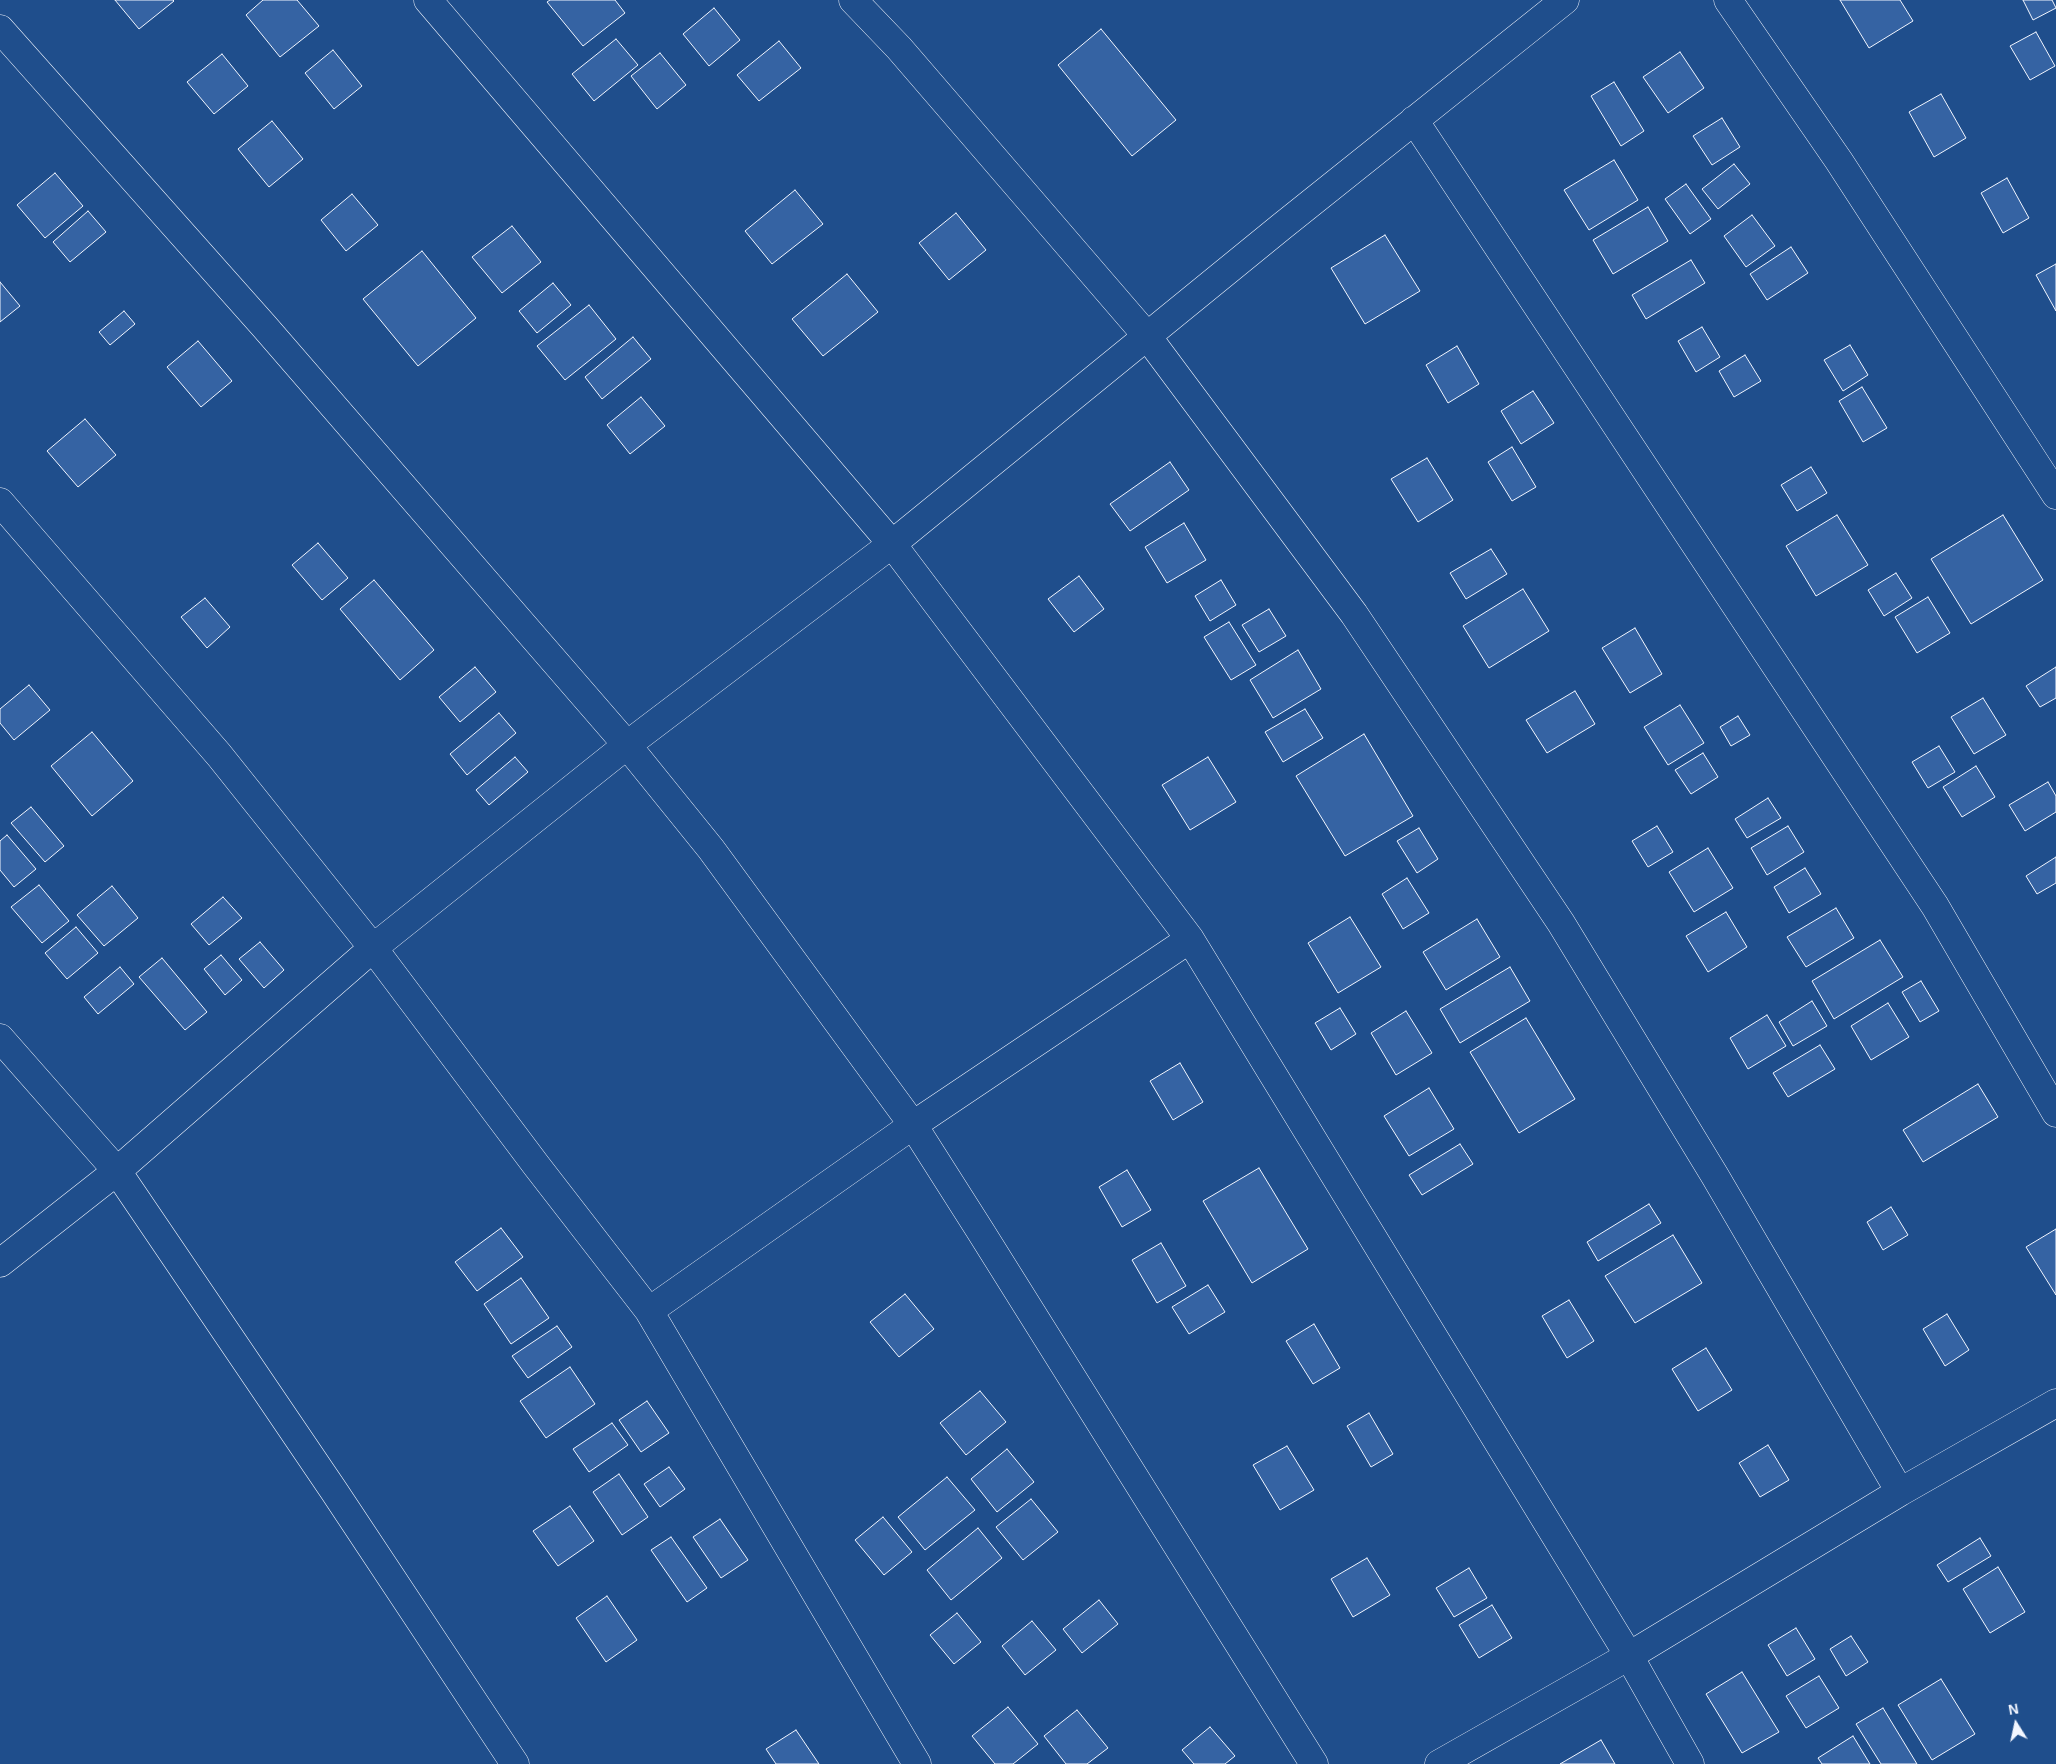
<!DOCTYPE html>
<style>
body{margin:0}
#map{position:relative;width:2056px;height:1764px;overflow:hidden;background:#1f4e8c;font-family:Helvetica,sans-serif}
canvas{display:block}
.north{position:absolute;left:1991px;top:1699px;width:50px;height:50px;-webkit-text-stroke:4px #1f4e8c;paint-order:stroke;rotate:350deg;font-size:14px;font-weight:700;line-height:20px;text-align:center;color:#f2f6ff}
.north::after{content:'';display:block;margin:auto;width:18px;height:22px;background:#f2f6ff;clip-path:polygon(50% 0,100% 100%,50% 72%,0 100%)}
</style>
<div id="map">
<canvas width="2056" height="1764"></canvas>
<div class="north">N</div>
</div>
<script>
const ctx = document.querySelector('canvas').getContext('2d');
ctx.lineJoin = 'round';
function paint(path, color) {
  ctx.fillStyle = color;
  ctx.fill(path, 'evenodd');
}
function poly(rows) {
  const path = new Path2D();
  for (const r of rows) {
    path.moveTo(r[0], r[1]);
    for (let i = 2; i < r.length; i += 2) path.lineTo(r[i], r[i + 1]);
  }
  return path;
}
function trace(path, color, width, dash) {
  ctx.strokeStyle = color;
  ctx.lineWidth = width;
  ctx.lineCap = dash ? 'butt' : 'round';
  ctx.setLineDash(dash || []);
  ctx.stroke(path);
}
const building = poly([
 [115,0,173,0,174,1,139,29,115,0],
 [263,0,297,0,319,26,280,57,246,15,263,0],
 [550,0,615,0,625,13,583,46,547,2,550,0],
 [1840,0,1900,0,1913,21,1869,48,1840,0],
 [2023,0,2052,0,2056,8,2033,20,2023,0],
 [714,8,740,40,709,66,683,34,714,8],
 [1101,29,1176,120,1132,156,1058,65,1101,29],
 [2036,32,2055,66,2030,80,2010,46,2036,32],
 [616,39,638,65,594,101,572,74,616,39],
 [779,41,801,68,759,101,737,75,779,41],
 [333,50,362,86,334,109,305,73,333,50],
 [1680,52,1704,88,1668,113,1643,77,1680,52],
 [660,53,686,85,657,109,631,76,660,53],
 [222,54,248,86,214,114,187,82,222,54],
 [1614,82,1644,131,1621,146,1591,96,1614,82],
 [1941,94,1966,138,1934,157,1909,112,1941,94],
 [1722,118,1740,147,1712,165,1693,136,1722,118],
 [272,121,303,159,269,187,238,149,272,121],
 [1614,160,1638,200,1589,230,1564,190,1614,160],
 [1734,164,1750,184,1718,209,1702,189,1734,164],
 [55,173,83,206,45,238,17,205,55,173],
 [2007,178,2029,218,2003,233,1981,193,2007,178],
 [1686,184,1711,219,1690,234,1665,199,1686,184],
 [795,190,823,224,772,264,745,231,795,190],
 [352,194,378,225,346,251,321,220,352,194],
 [1648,207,1668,241,1613,274,1593,240,1648,207],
 [88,211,106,232,70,262,53,242,88,211],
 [956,213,986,250,949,280,919,243,956,213],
 [1752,215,1775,246,1746,267,1724,236,1752,215],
 [512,226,541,262,502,293,472,257,512,226],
 [1385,235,1420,291,1365,324,1331,268,1385,235],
 [1791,247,1808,273,1767,300,1750,274,1791,247],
 [422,251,476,318,418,366,363,299,422,251],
 [1691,260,1705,283,1646,319,1632,295,1691,260],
 [2056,264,2056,311,2036,275,2056,264],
 [847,274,878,312,823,356,792,319,847,274],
 [0,282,20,306,0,322,0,282],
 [553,283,571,305,537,333,519,311,553,283],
 [589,305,616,339,565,380,537,346,589,305],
 [124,311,135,324,110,345,99,332,124,311],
 [1702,327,1720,357,1696,372,1678,341,1702,327],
 [633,337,651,359,602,399,585,377,633,337],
 [198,341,232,381,201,407,167,367,198,341],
 [1850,345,1868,375,1843,391,1824,360,1850,345],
 [1457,346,1479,384,1448,403,1426,365,1457,346],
 [1745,355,1761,381,1734,397,1719,371,1745,355],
 [1862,387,1887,428,1863,442,1839,401,1862,387],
 [1533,391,1554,423,1521,444,1501,411,1533,391],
 [641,397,665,426,630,454,607,425,641,397],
 [85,419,116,455,78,487,47,451,85,419],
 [1512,447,1536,487,1512,501,1488,462,1512,447],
 [1427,458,1453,500,1418,522,1391,479,1427,458],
 [1170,462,1189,490,1130,531,1110,504,1170,462],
 [1811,467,1827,493,1797,511,1781,485,1811,467],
 [1837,515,1868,565,1816,596,1786,546,1837,515],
 [2003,515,2043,580,1971,624,1931,559,2003,515],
 [1184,523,1206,560,1167,583,1145,547,1184,523],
 [318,543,348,578,322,600,292,565,318,543],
 [1491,549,1507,574,1466,599,1450,573,1491,549],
 [1896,573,1912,598,1884,616,1868,590,1896,573],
 [1079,576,1104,609,1074,632,1048,599,1079,576],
 [374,580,434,650,400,680,340,609,374,580],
 [1221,580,1236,605,1210,621,1195,596,1221,580],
 [1523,589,1549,631,1489,668,1463,626,1523,589],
 [1928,597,1950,633,1917,653,1895,617,1928,597],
 [205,598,230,627,207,648,181,617,205,598],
 [1269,609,1286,636,1259,652,1242,625,1269,609],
 [1229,622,1256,665,1231,680,1204,637,1229,622],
 [1635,628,1662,674,1630,693,1602,648,1635,628],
 [1298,650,1321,689,1273,718,1250,680,1298,650],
 [475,667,496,692,460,722,439,697,475,667],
 [2056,667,2056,698,2040,707,2026,686,2056,667],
 [29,685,50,710,14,740,0,723,0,709,29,685],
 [1575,691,1595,724,1547,753,1526,720,1575,691],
 [1983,698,2006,735,1974,754,1951,717,1983,698],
 [1680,705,1704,743,1668,765,1644,727,1680,705],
 [1305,709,1323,738,1283,762,1265,732,1305,709],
 [499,713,516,733,467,775,450,754,499,713],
 [1738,716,1750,735,1731,746,1720,727,1738,716],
 [92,732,133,781,92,816,51,766,92,732],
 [1364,734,1413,816,1345,856,1296,776,1364,734],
 [1939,746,1955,772,1928,788,1912,762,1939,746],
 [1703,753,1718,777,1691,794,1675,770,1703,753],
 [515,757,528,772,489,805,476,790,515,757],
 [1208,757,1236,802,1190,830,1162,785,1208,757],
 [1976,766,1995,797,1962,817,1943,787,1976,766],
 [2048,782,2056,796,2056,812,2025,831,2009,805,2048,782],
 [1768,798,1781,818,1747,838,1735,819,1768,798],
 [31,807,64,846,45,862,11,823,31,807],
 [1657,826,1673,852,1648,867,1632,841,1657,826],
 [1788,826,1804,852,1767,875,1751,848,1788,826],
 [1419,828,1438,859,1417,873,1397,841,1419,828],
 [7,835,36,869,14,887,0,870,0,841,7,835],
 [1708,848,1733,888,1694,912,1669,872,1708,848],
 [2056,857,2056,883,2037,894,2026,876,2056,857],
 [1805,868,1821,894,1789,913,1774,887,1805,868],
 [1407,878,1429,913,1403,929,1382,894,1407,878],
 [39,885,69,921,42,943,11,907,39,885],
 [112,886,138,918,104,946,77,915,112,886],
 [223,897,242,918,209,945,191,924,223,897],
 [1836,908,1854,938,1806,967,1787,937,1836,908],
 [1726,912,1747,947,1708,972,1686,936,1726,912],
 [1350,917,1381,967,1338,993,1308,943,1350,917],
 [1477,919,1500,957,1446,990,1423,952,1477,919],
 [76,927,98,953,67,979,45,953,76,927],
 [1880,940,1903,977,1834,1019,1812,981,1880,940],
 [260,942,284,970,264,988,239,959,260,942],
 [221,955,242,980,225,995,204,969,221,955],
 [162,958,207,1012,185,1030,139,977,162,958],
 [120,967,134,984,98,1014,84,997,120,967],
 [1510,967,1530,1001,1460,1043,1440,1009,1510,967],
 [1921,981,1939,1011,1920,1022,1902,992,1921,981],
 [1812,1001,1827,1026,1793,1046,1779,1022,1812,1001],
 [1888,1003,1909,1037,1871,1060,1851,1026,1888,1003],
 [1340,1008,1356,1034,1331,1050,1315,1023,1340,1008],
 [1406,1011,1432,1053,1396,1075,1371,1033,1406,1011],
 [1767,1015,1786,1046,1748,1069,1730,1038,1767,1015],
 [1526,1018,1575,1099,1519,1133,1470,1052,1526,1018],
 [1820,1045,1835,1069,1788,1097,1773,1073,1820,1045],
 [1180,1063,1203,1102,1173,1120,1150,1081,1180,1063],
 [1978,1084,1998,1117,1923,1162,1903,1130,1978,1084],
 [1429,1088,1454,1129,1409,1156,1384,1116,1429,1088],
 [1460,1144,1473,1164,1422,1195,1409,1175,1460,1144],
 [1259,1168,1308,1249,1252,1283,1203,1201,1259,1168],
 [1127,1170,1151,1210,1122,1227,1099,1187,1127,1170],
 [1649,1204,1661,1223,1598,1261,1587,1242,1649,1204],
 [1891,1207,1908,1235,1883,1250,1867,1222,1891,1207],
 [501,1228,523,1257,477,1291,455,1262,501,1228],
 [2056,1229,2056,1295,2026,1247,2056,1229],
 [1673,1235,1702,1283,1635,1323,1605,1276,1673,1235],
 [1161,1243,1186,1286,1157,1303,1132,1260,1161,1243],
 [521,1278,549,1318,511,1344,484,1304,521,1278],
 [1208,1285,1225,1312,1189,1334,1172,1307,1208,1285],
 [905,1294,934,1329,899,1357,870,1322,905,1294],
 [1569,1300,1594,1341,1567,1358,1542,1316,1569,1300],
 [1947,1314,1969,1350,1945,1366,1923,1329,1947,1314],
 [1314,1324,1340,1368,1313,1384,1286,1341,1314,1324],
 [557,1326,572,1347,528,1378,512,1356,557,1326],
 [1706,1348,1732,1390,1698,1411,1672,1369,1706,1348],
 [570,1367,595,1404,546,1438,520,1401,570,1367],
 [980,1391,1006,1422,966,1455,940,1423,980,1391],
 [647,1401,669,1433,641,1452,619,1420,647,1401],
 [1369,1413,1393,1454,1371,1467,1347,1426,1369,1413],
 [612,1423,628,1445,589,1472,573,1449,612,1423],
 [1768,1445,1789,1480,1760,1497,1739,1463,1768,1445],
 [1287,1446,1314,1490,1280,1510,1253,1465,1287,1446],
 [1007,1449,1034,1482,997,1512,971,1479,1007,1449],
 [669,1467,685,1489,660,1507,644,1484,669,1467],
 [619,1474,648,1517,622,1535,593,1492,619,1474],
 [947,1477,975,1510,925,1550,898,1517,947,1477],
 [1031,1499,1058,1532,1023,1560,996,1527,1031,1499],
 [570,1506,594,1541,558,1566,533,1531,570,1506],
 [883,1517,912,1552,884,1575,855,1540,883,1517],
 [720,1519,748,1560,721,1578,693,1537,720,1519],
 [978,1528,1002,1558,951,1600,927,1570,978,1528],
 [671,1537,707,1588,687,1602,651,1550,671,1537],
 [1980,1538,1991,1556,1948,1582,1937,1565,1980,1538],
 [1367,1558,1390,1595,1353,1617,1331,1579,1367,1558],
 [1998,1567,2025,1612,1990,1633,1963,1589,1998,1567],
 [1469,1568,1487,1598,1454,1617,1436,1588,1469,1568],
 [607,1596,637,1640,606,1662,576,1618,607,1596],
 [1099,1600,1118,1624,1082,1653,1063,1629,1099,1600],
 [1492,1605,1512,1638,1479,1658,1459,1625,1492,1605],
 [957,1613,981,1642,954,1664,930,1635,957,1613],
 [1032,1621,1056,1650,1025,1675,1002,1646,1032,1621],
 [1796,1628,1815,1659,1787,1676,1768,1645,1796,1628],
 [1851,1636,1868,1662,1846,1676,1830,1649,1851,1636],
 [1742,1672,1779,1732,1742,1753,1706,1694,1742,1672],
 [1819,1676,1839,1708,1806,1728,1786,1696,1819,1676],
 [1941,1679,1975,1734,1932,1760,1898,1705,1941,1679],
 [1008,1707,1038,1744,1013,1764,995,1764,972,1736,1008,1707],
 [1883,1708,1917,1764,1881,1764,1856,1724,1883,1708],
 [1077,1710,1108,1748,1087,1764,1066,1764,1044,1736,1077,1710],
 [1210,1727,1235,1756,1225,1764,1194,1764,1182,1750,1210,1727],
 [796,1730,819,1764,776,1764,766,1749,796,1730],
 [1853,1736,1870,1764,1822,1764,1818,1758,1853,1736],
 [1601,1740,1615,1764,1560,1764,1601,1740]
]);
paint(building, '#3563a3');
trace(building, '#f2f6ff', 1);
const minor = poly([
 [428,0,892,544,1190,939,1629,1656,1690,1764],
 [853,0,899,48,1147,336,1354,614,1561,923,1715,1176,1900,1492],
 [1728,0,1839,161,2056,495],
 [0,29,264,326,627,745,711,849,913,1125,981,1232,1314,1764],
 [1414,120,1935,906,2056,1113],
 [0,502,219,755,373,948,536,1165,649,1311,917,1764],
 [0,1038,117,1171,334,1491,515,1764],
 [0,1263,117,1171,373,948,627,745,892,544,1281,227,1565,0],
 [649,1311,913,1125,1190,939],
 [1439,1764,1629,1656,1900,1492,2056,1403]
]);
trace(minor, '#f2f6ff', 29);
trace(minor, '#1f4e8c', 28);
</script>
